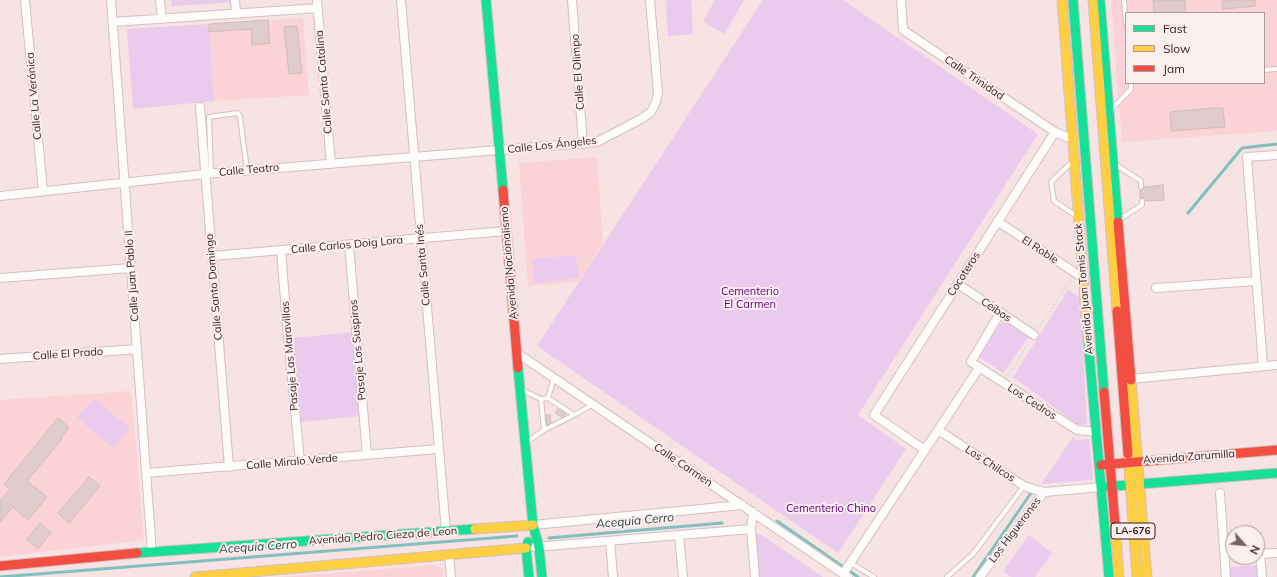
<!DOCTYPE html>
<meta charset="utf-8">
<style>
body{margin:0}
#map{position:relative;width:1277px;height:577px;overflow:hidden;background:#f7e2e4;font-family:Mulish,sans-serif}
canvas{display:block}
.legend{position:absolute;left:1125px;top:12px;width:140px;height:72px;box-sizing:border-box;background:#fbeeef;border:1px solid #ab9a9c;margin:0;padding:5px 7px;list-style:none;font-size:12px;color:#321d1f}
.legend li{display:flex;align-items:center;gap:8px;height:20px}
.legend b{width:20px;border:1px solid #ab9a9c}
.north{position:absolute;left:1225px;top:525px;width:40px;height:40px;box-sizing:border-box;background:#fbeeef;border:1px solid #ab9a9c;border-radius:50%;rotate:117deg;font-size:11px;font-weight:700;line-height:16px;text-align:center;color:#321d1f}
.north::after{content:'';display:block;margin:auto;width:14px;height:18px;background:#776264;clip-path:polygon(50% 0,100% 100%,50% 72%,0 100%)}
</style>
<div id="map">
<canvas width="1277" height="577"></canvas>
<ul class="legend">
<li><b style="height:5px;background:#16e098"></b>Fast</li>
<li><b style="height:5px;background:#ffcf43"></b>Slow</li>
<li><b style="height:5px;background:#f24e42"></b>Jam</li>
</ul>
<div class="north">N</div>
</div>
<script>
const ctx = document.querySelector('canvas').getContext('2d');
ctx.lineJoin = 'round';
function paint(path, color) {
  ctx.fillStyle = color;
  ctx.fill(path, 'evenodd');
}
function poly(rows) {
  const path = new Path2D();
  for (const r of rows) {
    path.moveTo(r[0], r[1]);
    for (let i = 2; i < r.length; i += 2) path.lineTo(r[i], r[i + 1]);
  }
  return path;
}
function trace(path, color, width, dash) {
  ctx.strokeStyle = color;
  ctx.lineWidth = width;
  ctx.lineCap = dash ? 'butt' : 'round';
  ctx.setLineDash(dash || []);
  ctx.stroke(path);
}
function write(font, color, halo, rows, align = 'center') {
  ctx.font = font + ' Mulish,sans-serif';
  ctx.lineWidth = 4;
  ctx.setLineDash([]);
  ctx.textBaseline = 'middle';
  ctx.strokeStyle = halo;
  ctx.fillStyle = color;
  for (const [text, x, y, turn = 0] of rows) {
    ctx.save();
    ctx.translate(x, y);
    ctx.rotate((+turn || 0) * Math.PI / 180);
    ctx.textAlign = isNaN(turn) ? turn : align;
    if (halo) ctx.strokeText(text, 0, 0);
    ctx.fillText(text, 0, 0);
    ctx.restore();
  }
}
paint(poly([
 [1111,0,1277,0,1277,131,1122,142],
 [1126,13,1264,13,1264,83,1126,83],
 [303,18,309,95,214,101,209,24],
 [597,157,603,243,578,282,528,286,519,163],
 [131,391,144,540,0,557,0,400],
 [435,565,443,569,443,577,282,577]
]), '#fbd3d6');
paint(poly([
 [172,0,231,0,231,2,172,6],
 [666,0,691,0,693,34,668,36],
 [715,0,744,0,724,34,703,21],
 [763,0,843,0,1038,134,858,415,906,449,838,553,537,346],
 [209,24,214,101,133,109,127,29],
 [576,255,579,278,534,283,532,259],
 [1068,290,1080,297,1087,425,1077,424,1013,377],
 [1004,319,1029,336,1003,373,978,356],
 [354,332,361,416,301,422,293,338],
 [94,398,130,428,113,448,77,418],
 [1073,437,1077,440,1089,439,1093,478,1091,480,1041,484],
 [756,534,760,534,823,577,759,577,755,536],
 [1029,535,1052,553,1035,577,1011,577,1003,571],
 [1258,565,1259,577,1230,577,1230,567]
]), '#eacbee');
trace(poly([
 [1188,213,1242,148,1277,144],
 [777,521,845,568],
 [549,538,722,523],
 [848,570,858,577],
 [0,577,517,536],
 [973,577,1031,493]
]), '#81c0bf', 3);
const building = poly([
 [1153,0,1185,0,1186,13,1154,13,1153,0],
 [1222,0,1255,0,1255,6,1223,9,1222,0],
 [268,20,270,43,252,45,251,29,209,32,209,24,268,20],
 [297,26,302,73,289,74,284,27,297,26],
 [1213,108,1223,108,1225,127,1171,131,1170,112,1213,108],
 [1163,185,1164,200,1146,201,1144,198,1140,198,1140,190,1143,190,1144,187,1163,185],
 [558,409,566,414,565,415,562,417,555,413,558,409],
 [546,415,550,415,551,423,547,425,546,415],
 [58,418,69,427,61,438,62,439,27,481,47,497,28,520,13,507,0,522,0,501,10,489,4,484,58,418],
 [89,477,100,486,69,523,58,513,89,477],
 [40,523,51,533,38,549,27,539,40,523]
]);
paint(building, '#e0cbcd');
trace(building, '#d0bcbe', 1);
const lane = poly([
 [1124,0,1126,23],
 [1264,70,1276,69],
 [1112,109,1131,89,1131,83],
 [1072,162,1051,182,1054,201,1075,215],
 [1116,165,1141,181,1141,187],
 [211,173,209,117,238,113,240,117,247,170],
 [1120,219,1142,205,1142,201],
 [522,390,541,399,548,398,554,378],
 [548,398,574,415,592,405],
 [544,430,574,415],
 [527,442,544,430,541,399],
 [851,563,874,577],
 [947,577,973,554,1024,486]
]);
const street = poly([
 [25,0,43,191],
 [111,0,152,552],
 [160,0,162,19],
 [235,0,236,14],
 [317,0,331,164],
 [401,0,446,531],
 [572,0,583,144],
 [901,0,903,30,1055,132,1072,139],
 [113,22,318,8],
 [200,107,229,467],
 [0,196,205,174,597,142,641,119,651,112,656,102,658,93,650,0],
 [997,221,1083,278],
 [349,245,367,455],
 [281,250,288,338,300,461],
 [212,256,506,231],
 [0,278,131,268],
 [958,284,1034,335],
 [1156,288,1256,281],
 [1000,313,971,362,1077,430,1097,432],
 [517,353,848,577],
 [0,359,137,349],
 [1263,366,1247,157,1277,155],
 [1131,379,1277,365],
 [938,430,1010,477,1024,486,1036,490,1044,492,1102,487],
 [925,450,874,415,1055,132],
 [146,473,438,449],
 [1220,493,1226,577],
 [753,512,751,529,755,577],
 [533,525,742,505],
 [679,535,683,577],
 [610,541,613,577],
 [535,547,751,529],
 [1257,554,1277,553],
 [1260,554,1262,577],
 [449,555,451,577],
 [843,574,979,368],
 [980,577,1044,492]
]);
const fast = poly([
 [486,0,503,190],
 [1073,0,1104,392],
 [1100,0,1118,222],
 [1088,340,1109,577],
 [518,368,533,525,539,547,542,577],
 [1103,487,1277,473],
 [528,542,526,548,529,577],
 [137,553,475,529]
]);
const slow = poly([
 [1062,0,1088,340],
 [1093,0,1117,311],
 [1131,380,1147,577],
 [1128,454,1137,577],
 [1115,523,1119,577],
 [475,529,533,525],
 [195,577,526,548]
]);
const jam = poly([
 [503,190,518,368],
 [1118,222,1131,380],
 [1117,311,1128,454],
 [1104,392,1115,523],
 [1101,465,1277,450],
 [0,566,137,553]
]);
trace(lane, '#d4bfc1', 6);
trace(street, '#d4bfc1', 10);
trace(fast, '#d4bfc1', 11);
trace(slow, '#d4bfc1', 11);
trace(jam, '#d4bfc1', 11);
trace(poly([
 [172,0,172,6,228,2],
 [173,5,180,0],
 [1038,328,1071,281],
 [501,342,507,341],
 [535,356,539,350],
 [1008,376,1029,342],
 [670,446,673,440]
]), '#d7d1d1', 2, [1, 3]);
trace(lane, '#fefbfb', 4);
trace(street, '#fefbfb', 8);
trace(fast, '#16e098', 9);
trace(slow, '#ffcf43', 9);
trace(jam, '#f24e42', 9);
for (const [x, y, w] of [
 [1133,531,44]
]) {
  const box = new Path2D();
  box.roundRect(x - w / 2, y - 8, w, 16, 3);
  ctx.fillStyle = '#fbeeef';
  ctx.fill(box);
  trace(box, '#321d1f', 1);
}
write('bold 10px', '#321d1f', null, [
 ["LA-676",1133,531]
]);
write('11px', '#321d1f', '#fbeeef', [
 ["Calle El Olimpo",578,72,-94],
 ["Calle Trinidad",974,78,34],
 ["Calle Santa Catalina",324,82,-95],
 ["Calle La Verónica",34,96,-95],
 ["Calle Los Ángeles",552,145,-6],
 ["Calle Teatro",249,170,-5],
 ["Calle Carlos Doig Lora",347,245,-5],
 ["El Roble",1040,250,33],
 ["Avenida Nacionalismo",509,263,-95],
 ["Calle Santa Inés",423,265,-95],
 ["Cocoteros",964,274,-57],
 ["Calle Juan Pablo II",132,276,-94],
 ["Calle Santo Domingo",214,287,-95],
 ["Avenida Juan Tomis Stack",1084,289,-95],
 ["Ceibos",996,310,34],
 ["Pasaje Los Suspiros",358,350,-95],
 ["Calle El Prado",68,354,-4],
 ["Pasaje Las Maravillas",290,356,-95],
 ["Los Cedros",1032,402,33],
 ["Avenida Zarumilla",1189,457,-4],
 ["Calle Miralo Verde",292,462,-5],
 ["Los Chilcos",990,464,33],
 ["Calle Carmen",683,465,34],
 ["Los Higuerones",1015,530,-53],
 ["Avenida Pedro Cieza de Leon",383,536,-4]
]);
write('11px', '#610381', '#fbeeef', [
 ["Cementerio",750,292],
 ["El Carmen",750,305],
 ["Cementerio Chino",831,509]
]);
write('italic 12px', '#2a4847', '#fbeeef', [
 ["Acequia Cerro",635,521,-5],
 ["Acequia Cerro",258,547,-4]
]);
</script>
